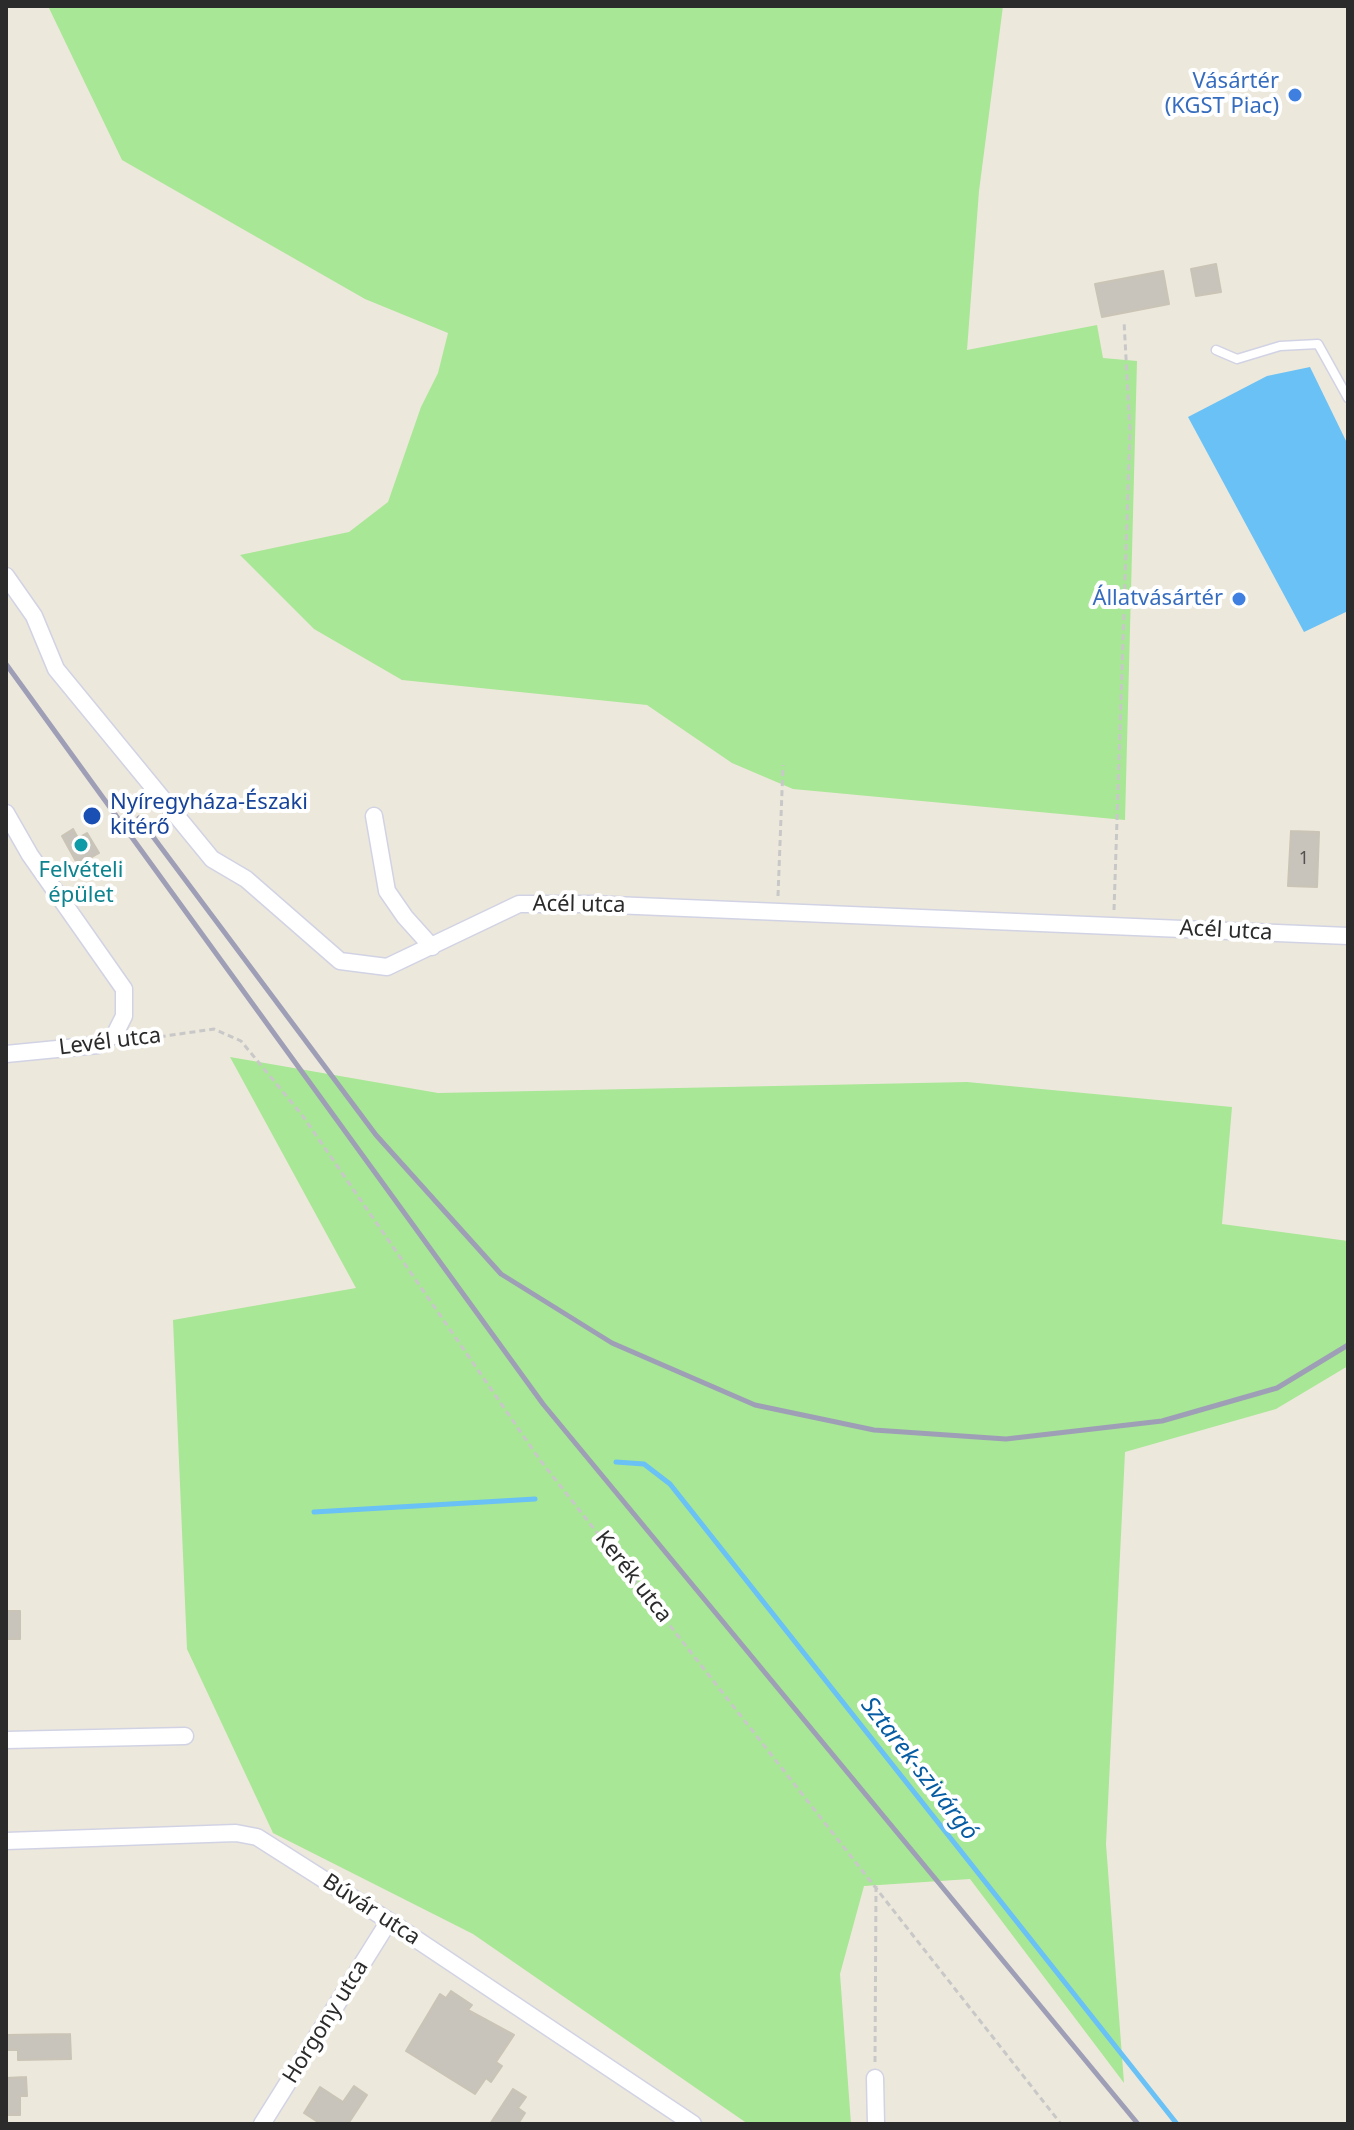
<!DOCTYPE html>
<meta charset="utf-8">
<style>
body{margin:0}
#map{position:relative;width:1354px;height:2130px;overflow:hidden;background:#ede8dc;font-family:"Noto Sans",sans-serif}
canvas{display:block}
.frame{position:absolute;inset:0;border:8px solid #2b2b2b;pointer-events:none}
</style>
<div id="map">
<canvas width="1354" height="2130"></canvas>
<div class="frame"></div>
</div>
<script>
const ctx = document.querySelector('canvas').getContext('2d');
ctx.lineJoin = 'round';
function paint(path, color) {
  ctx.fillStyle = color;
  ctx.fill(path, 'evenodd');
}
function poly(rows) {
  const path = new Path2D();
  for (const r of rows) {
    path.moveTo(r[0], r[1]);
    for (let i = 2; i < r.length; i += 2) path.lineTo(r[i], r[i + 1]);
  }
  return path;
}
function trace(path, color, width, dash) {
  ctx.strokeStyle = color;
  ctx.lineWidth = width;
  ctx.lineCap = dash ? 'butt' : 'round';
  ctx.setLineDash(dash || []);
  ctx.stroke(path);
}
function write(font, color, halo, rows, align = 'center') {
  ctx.font = font + ' "Noto Sans",sans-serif';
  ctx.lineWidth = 8;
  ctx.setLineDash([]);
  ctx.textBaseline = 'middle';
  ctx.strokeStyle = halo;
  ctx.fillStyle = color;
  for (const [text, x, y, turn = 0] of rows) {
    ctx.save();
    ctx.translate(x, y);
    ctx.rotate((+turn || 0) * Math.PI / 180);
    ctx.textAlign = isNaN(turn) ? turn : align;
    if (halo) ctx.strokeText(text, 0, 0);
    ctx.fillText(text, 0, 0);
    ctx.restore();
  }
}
paint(poly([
 [48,6,1003,6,979,191,967,350,1097,325,1103,358,1137,361,1125,820,793,789,732,763,647,705,402,680,314,629,240,555,349,532,388,502,421,407,438,373,448,333,365,299,122,160],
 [230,1057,438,1093,967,1082,1232,1107,1222,1224,1348,1241,1348,1366,1276,1409,1125,1452,1106,1844,1124,2083,970,1879,864,1886,840,1974,851,2124,748,2124,473,1934,273,1833,187,1649,173,1320,356,1288]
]), '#a8e795');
paint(poly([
 [1310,367,1348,445,1348,611,1304,632,1188,417,1267,376]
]), '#69c1f5');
trace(poly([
 [616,1462,644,1464,670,1484,1177,2124],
 [314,1512,535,1499]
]), '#69c1f5', 5);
const building = poly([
 [1216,264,1221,292,1196,296,1191,269,1216,264],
 [1163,271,1169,304,1102,317,1095,284,1163,271],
 [73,829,78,838,87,833,99,853,78,865,62,836,73,829],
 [1291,831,1319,832,1317,887,1288,886,1291,831],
 [6,1611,20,1611,20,1639,6,1639,6,1611],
 [451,1991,472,2005,468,2010,514,2035,496,2062,502,2066,491,2082,486,2078,475,2094,406,2051,440,1994,446,1998,451,1991],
 [70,2034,71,2059,18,2060,18,2050,6,2050,6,2035,70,2034],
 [26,2077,27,2096,20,2096,20,2115,6,2115,6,2078,26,2077],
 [354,2086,367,2095,348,2124,321,2124,304,2113,320,2087,343,2102,354,2086],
 [513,2089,526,2097,518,2108,525,2113,518,2124,490,2124,513,2089]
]);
paint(building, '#c9c4bb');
trace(building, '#c9c4b5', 2);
const lane = poly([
 [1216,350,1237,359,1280,346,1318,344,1348,398]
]);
const street = poly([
 [6,576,34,616,56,669,212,859,246,879,340,961,387,967,519,904,590,904,1348,936],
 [6,813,30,855,124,989,124,1016,115,1034,98,1045,6,1054],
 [374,816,387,891,405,917,432,947],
 [6,1740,185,1736],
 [6,1841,236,1833,257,1837,389,1921,693,2124],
 [875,2078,876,2124],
 [262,2124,389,1921]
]);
trace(lane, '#d1d3e4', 11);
trace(street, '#d1d3e4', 19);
trace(poly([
 [778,896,783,765],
 [1114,910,1130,431,1124,321],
 [130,1041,214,1029,241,1041,302,1115,540,1460,1061,2124],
 [875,2062,876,1886]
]), '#c8c8c8', 3, [6, 4]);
trace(lane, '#fff', 8);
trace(street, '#fff', 16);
trace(poly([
 [6,664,543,1404,1138,2124],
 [139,818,376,1135,501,1274,612,1343,755,1405,874,1430,1006,1439,1162,1421,1277,1388,1348,1345]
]), '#9e9fb6', 5);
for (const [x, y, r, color] of [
 [1295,95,8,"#3f7fe0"],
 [1239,599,8,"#3f7fe0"],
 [92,816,10,"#1a4fb4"],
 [81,845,8,"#0f9aa8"]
]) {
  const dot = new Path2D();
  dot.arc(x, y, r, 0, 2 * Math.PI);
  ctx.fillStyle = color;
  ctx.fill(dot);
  trace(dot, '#fff', 3);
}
write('18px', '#52514f', null, [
 ["1",1304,859]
]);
write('22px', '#366cbe', '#fff', [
 ["Vásártér",1279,82],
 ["(KGST Piac)",1279,107],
 ["Állatvásártér",1223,599]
], 'right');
write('22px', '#164399', '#fff', [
 ["Nyíregyháza-Északi",110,803],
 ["kitérő",110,828]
], 'left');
write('22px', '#0d838f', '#fff', [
 ["Felvételi",81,871],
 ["épület",81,896]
]);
write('22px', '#2b2b2b', '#fff', [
 ["Acél utca",579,905,1],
 ["Acél utca",1226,931,3],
 ["Levél utca",110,1042,-7],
 ["Kerék utca",633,1577,52],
 ["Búvár utca",371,1910,33],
 ["Horgony utca",326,2022,-58]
]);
write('italic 24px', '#065ca3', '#fff', [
 ["Sztarek-szivárgó",919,1769,52]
]);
</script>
